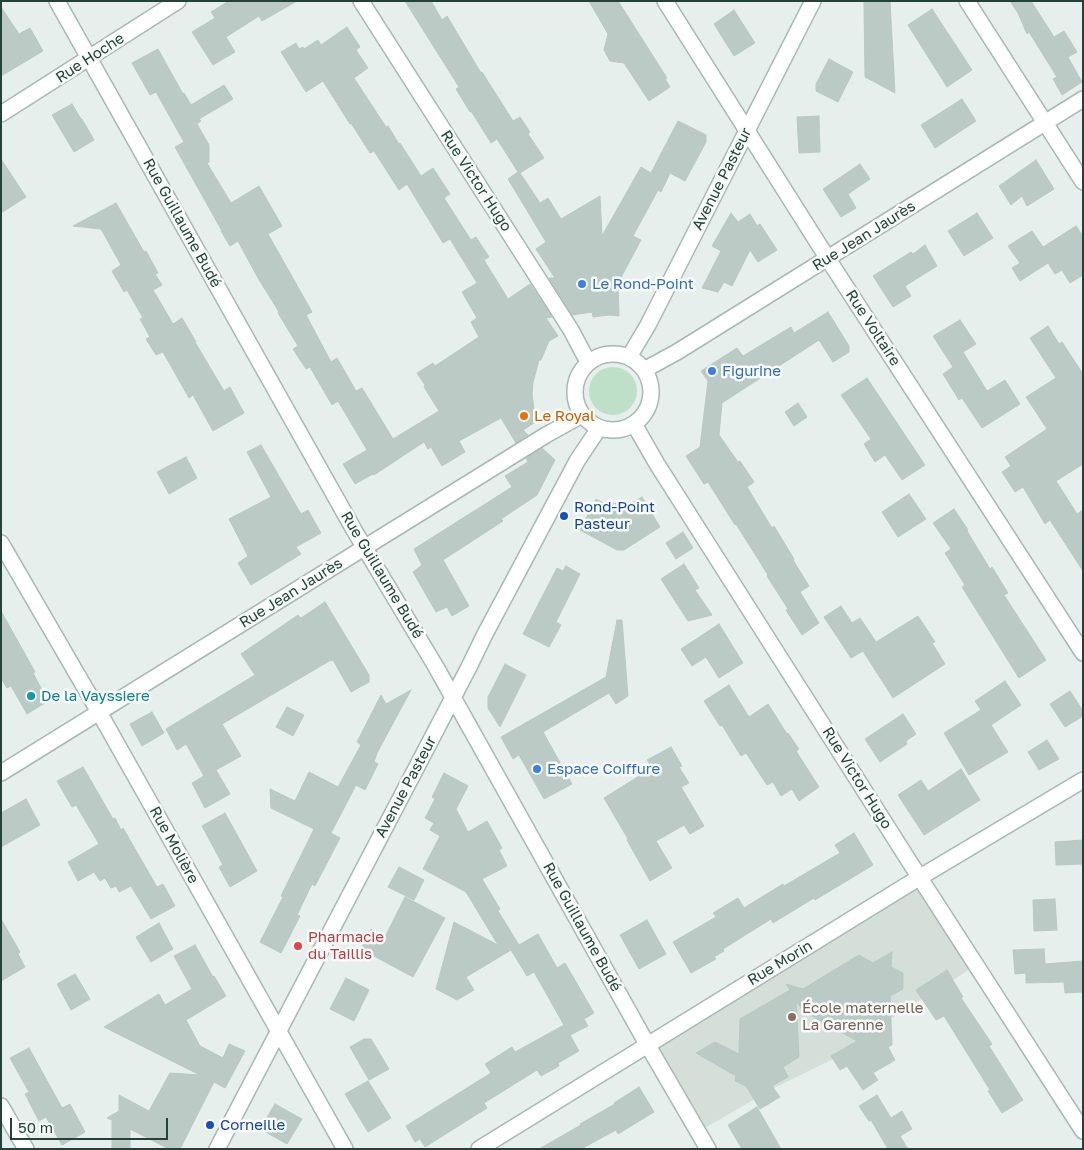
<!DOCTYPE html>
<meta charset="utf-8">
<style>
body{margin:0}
#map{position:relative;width:1084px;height:1150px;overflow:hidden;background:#e6efeb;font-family:"Golos Text",sans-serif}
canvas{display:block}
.frame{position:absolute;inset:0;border:2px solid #24423a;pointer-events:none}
.scale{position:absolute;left:10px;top:1118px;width:158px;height:22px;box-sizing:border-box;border:2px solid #24423a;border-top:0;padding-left:6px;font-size:15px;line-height:18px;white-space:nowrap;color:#24423a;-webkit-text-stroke:4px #f7fbf9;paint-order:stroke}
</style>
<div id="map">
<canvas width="1084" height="1150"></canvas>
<div class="frame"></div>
<div class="scale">50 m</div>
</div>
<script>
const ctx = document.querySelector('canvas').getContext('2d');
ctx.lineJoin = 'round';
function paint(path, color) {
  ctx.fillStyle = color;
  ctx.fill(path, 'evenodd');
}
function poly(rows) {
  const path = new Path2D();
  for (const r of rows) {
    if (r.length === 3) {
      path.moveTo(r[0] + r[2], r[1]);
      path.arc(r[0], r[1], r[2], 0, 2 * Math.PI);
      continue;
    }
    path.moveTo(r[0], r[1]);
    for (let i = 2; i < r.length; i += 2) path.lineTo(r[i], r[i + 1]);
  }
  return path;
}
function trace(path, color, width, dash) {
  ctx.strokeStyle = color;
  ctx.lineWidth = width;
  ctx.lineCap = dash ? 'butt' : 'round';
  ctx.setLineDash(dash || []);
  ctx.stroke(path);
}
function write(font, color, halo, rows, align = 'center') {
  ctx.font = font + ' "Golos Text",sans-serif';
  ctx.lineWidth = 5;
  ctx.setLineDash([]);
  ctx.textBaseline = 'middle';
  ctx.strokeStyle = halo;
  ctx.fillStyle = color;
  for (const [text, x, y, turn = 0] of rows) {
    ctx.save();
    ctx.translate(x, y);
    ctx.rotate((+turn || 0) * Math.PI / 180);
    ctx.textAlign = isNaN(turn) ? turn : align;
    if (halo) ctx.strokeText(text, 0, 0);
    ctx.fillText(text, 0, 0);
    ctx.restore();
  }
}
paint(poly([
 [920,878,976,965,953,980,946,971,920,988,925,997,840,1051,833,1059,774,1088,698,1132,647,1044]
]), '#d4dfda');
paint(poly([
 [613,391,24]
]), '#bfe0c8');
const building = poly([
 [229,1,297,1,262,21,259,16,226,37,235,52,213,65,192,32,215,18,211,12,229,1],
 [405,1,431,1,442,20,447,16,481,73,482,72,513,121,520,117,530,132,528,134,544,158,520,173,540,203,548,198,561,219,600,196,602,236,641,167,651,173,678,121,706,135,706,142,685,181,670,173,661,192,658,190,633,236,641,240,618,283,619,316,609,315,593,317,592,312,572,315,549,278,555,278,536,249,546,242,508,179,518,172,497,139,491,143,471,111,470,112,456,89,459,87,405,1],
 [589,1,618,1,667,78,665,79,670,87,649,101,624,63,610,61,604,50,608,34,589,1],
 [864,1,890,1,895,93,865,77,864,1],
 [1010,1,1031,1,1054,37,1064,31,1077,52,1068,57,1082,82,1062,95,1053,79,1057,77,1029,32,1027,34,1018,13,1010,1],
 [1,7,19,34,30,28,43,51,1,76,1,7],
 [932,9,972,70,947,87,908,25,932,9],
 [734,10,755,43,734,56,714,24,734,10],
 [347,27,360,47,356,50,368,68,354,78,386,127,388,126,399,144,400,143,421,176,433,168,450,194,444,198,471,240,476,237,489,257,484,260,508,299,530,284,552,317,546,318,558,336,549,341,541,360,539,360,535,375,533,382,532,394,534,410,537,421,523,430,528,435,516,443,501,418,459,441,465,452,442,466,431,447,428,449,424,442,374,475,373,474,355,484,343,464,367,450,338,401,332,405,310,367,306,369,293,349,298,346,278,313,279,312,258,278,238,241,230,246,221,231,222,231,175,147,184,142,156,92,150,95,132,63,158,49,183,94,184,93,191,105,224,85,233,99,199,119,201,121,197,124,209,145,209,162,207,163,231,203,259,186,282,226,268,234,312,312,306,315,331,362,337,358,356,391,362,388,393,439,439,411,424,387,425,385,417,373,433,363,435,366,479,337,471,322,477,318,462,292,477,283,450,239,443,243,407,184,399,190,374,151,370,153,351,123,350,124,323,81,306,92,281,52,296,43,299,49,303,47,304,49,318,40,321,45,347,27],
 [829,59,853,72,838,102,816,91,816,84,829,59],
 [962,99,976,121,935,148,921,125,962,99],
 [72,104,81,119,82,119,94,140,74,152,52,115,72,104],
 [819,116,820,152,799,153,797,117,819,116],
 [1,159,26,197,1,213,1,159],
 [1036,160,1054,189,1027,206,1022,196,1011,205,999,186,1036,160],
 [860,164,870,179,848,194,856,208,841,217,823,189,860,164],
 [116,203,144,252,146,251,158,273,155,274,162,285,153,290,173,324,182,318,196,342,195,342,224,391,230,387,244,413,213,431,193,395,189,398,163,352,156,355,146,339,150,337,140,319,143,318,127,290,124,292,112,271,121,265,101,229,73,226,116,203],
 [731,213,738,222,750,214,757,226,760,224,777,250,758,262,750,250,732,286,724,282,718,292,702,288,721,251,712,246,731,213],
 [977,213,993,238,964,256,948,231,977,213],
 [1076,226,1083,236,1083,275,1070,283,1062,270,1055,274,1048,263,1020,281,1012,268,1020,263,1008,246,1032,231,1043,247,1076,226],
 [925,245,937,266,905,286,911,296,893,307,873,276,911,252,913,254,925,245],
 [828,312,849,346,849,352,833,362,819,340,722,403,720,424,719,435,738,462,740,461,754,482,747,487,772,528,774,526,794,559,793,560,809,586,800,592,819,623,802,635,786,610,788,609,767,576,768,575,736,524,735,525,708,482,704,484,686,456,700,447,708,381,701,371,737,348,743,356,791,327,794,333,828,312],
 [960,320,976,344,963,352,987,391,1005,380,1020,404,982,428,962,398,959,400,943,374,953,367,933,336,960,320],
 [1048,326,1059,344,1062,342,1083,374,1083,464,1056,481,1077,514,1083,510,1083,571,1050,520,1045,524,1023,487,1015,492,1002,472,1011,466,1005,457,1047,429,1026,397,1056,378,1030,338,1048,326],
 [867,378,925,465,902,480,885,455,875,462,864,444,871,439,841,395,867,378],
 [798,403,807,417,794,426,785,412,798,403],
 [261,445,301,514,308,510,321,533,296,547,301,554,251,585,238,563,248,556,229,519,271,497,247,452,261,445],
 [542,448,555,460,537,495,501,519,503,521,443,560,469,606,452,616,447,607,436,612,413,572,422,565,414,549,512,487,505,476,528,462,526,458,542,448],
 [186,457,197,478,169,494,157,472,186,457],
 [909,494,926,519,898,537,882,512,909,494],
 [642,497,660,527,624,550,617,550,580,530,596,499,605,504,632,503,642,497],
 [954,509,968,530,967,531,990,569,992,567,1008,593,1004,595,1046,660,1019,678,962,587,965,585,945,553,951,549,933,523,954,509],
 [683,532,693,548,676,559,666,543,683,532],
 [684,564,699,588,695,590,712,615,688,621,661,579,684,564],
 [566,566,580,574,556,622,561,625,549,647,523,634,557,568,563,571,566,566],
 [325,602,369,675,369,682,351,692,333,660,331,661,331,660,222,724,241,756,216,770,230,794,205,808,192,783,204,776,186,744,177,750,166,729,255,675,241,654,298,615,301,618,325,602],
 [841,606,852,623,860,618,876,642,918,616,935,642,932,643,945,664,893,698,863,651,851,658,824,617,841,606],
 [1,611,35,672,33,673,48,701,27,714,11,686,7,688,1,678,1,611],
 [617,620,622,620,628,696,616,704,609,693,543,732,572,784,544,799,519,755,513,759,501,737,606,677,617,620],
 [719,624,743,663,719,678,706,657,692,666,681,649,719,624],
 [505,664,526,675,500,727,488,708,488,697,505,664],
 [1005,681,1021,705,991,725,1008,752,969,775,944,733,981,710,975,701,1005,681],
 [729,685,749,717,768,704,787,734,788,733,799,749,796,751,819,787,799,801,792,789,781,796,773,782,767,785,746,753,741,756,722,725,720,726,704,701,729,685],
 [411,690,377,753,374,762,378,764,365,790,356,785,331,833,340,838,315,886,312,884,297,915,300,916,281,953,260,942,283,897,281,896,314,829,271,808,270,789,295,801,309,772,338,787,361,745,357,742,381,695,386,704,411,690],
 [1070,691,1083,711,1083,716,1065,727,1050,704,1070,691],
 [287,707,304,715,293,736,276,727,287,707],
 [152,712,164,733,142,746,130,724,152,712],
 [903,714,916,734,906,741,907,744,880,762,865,739,903,714],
 [1047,740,1059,759,1039,770,1028,752,1047,740],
 [671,747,682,766,679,767,689,783,681,787,704,826,690,834,684,825,656,841,672,868,650,881,627,840,628,839,604,798,652,768,647,760,671,747],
 [83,767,113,819,115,818,121,830,123,828,157,887,163,884,175,906,151,919,131,886,119,892,116,886,111,888,105,878,100,881,94,872,78,881,68,862,99,844,76,805,72,807,57,781,83,767],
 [961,769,980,800,924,835,898,795,921,780,928,791,961,769],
 [444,773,468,786,456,809,468,832,487,821,502,848,499,850,507,866,482,879,500,909,498,911,519,945,538,934,557,968,565,963,594,1013,584,1019,588,1026,570,1035,579,1051,558,1063,559,1066,541,1076,537,1070,484,1103,487,1108,425,1147,420,1139,415,1142,406,1126,491,1073,485,1064,512,1047,515,1052,564,1025,534,972,527,976,511,950,516,947,466,977,474,990,457,1000,436,989,454,922,498,945,466,892,423,869,440,836,430,830,434,823,425,818,435,799,432,797,444,773],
 [26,799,40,825,1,847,1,813,26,799],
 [225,813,257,871,230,887,219,867,223,865,202,826,225,813],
 [854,833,873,865,815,900,814,898,773,923,771,919,723,949,724,951,714,957,716,959,691,973,673,942,716,917,713,913,738,898,744,908,783,884,784,886,840,853,835,845,854,833],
 [1083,840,1083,864,1056,865,1055,842,1083,840],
 [399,867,424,880,414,900,388,887,399,867],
 [405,897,445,918,413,977,361,949,371,929,385,937,405,897],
 [1055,899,1057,930,1034,931,1033,900,1055,899],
 [1,919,20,952,18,954,25,967,1,981,1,919],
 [647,920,666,954,639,969,620,935,647,920],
 [159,923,173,949,151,962,136,937,159,923],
 [195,945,213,977,214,976,226,996,186,1020,200,1046,223,1058,229,1044,245,1051,225,1088,214,1082,180,1149,169,1149,130,1129,130,1149,112,1149,112,1120,107,1118,119,1111,119,1095,149,1111,170,1073,200,1075,104,1027,159,994,165,1005,192,989,174,956,195,945],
 [1044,949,1045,964,1083,961,1083,992,1065,993,1064,982,1026,983,1026,973,1015,974,1013,950,1044,949],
 [892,952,891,967,903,973,903,989,890,996,892,1045,888,1047,895,1060,873,1073,878,1080,863,1090,847,1066,840,1070,831,1056,857,1041,803,1011,796,1001,799,1057,783,1067,788,1077,772,1086,780,1097,760,1109,746,1086,735,1081,736,1076,696,1053,715,1042,739,1054,740,1019,790,990,786,984,803,989,859,955,873,963,892,952],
 [947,970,963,997,961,998,992,1044,989,1046,1023,1100,1002,1113,988,1091,990,1090,944,1016,936,1020,916,990,947,970],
 [75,974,90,999,71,1010,57,984,75,974],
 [346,978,369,990,354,1021,330,1009,346,978],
 [364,1039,371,1039,389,1069,369,1080,350,1047,364,1039],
 [29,1048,62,1108,70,1104,85,1132,62,1145,46,1117,39,1121,25,1094,29,1092,10,1058,29,1048],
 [368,1081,391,1118,368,1132,345,1094,368,1081],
 [639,1087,654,1112,618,1134,616,1130,581,1149,539,1149,581,1125,580,1124,615,1104,614,1103,639,1087],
 [877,1095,891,1118,902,1111,912,1129,900,1136,908,1149,888,1149,871,1120,869,1121,859,1106,877,1095],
 [275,1104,302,1119,287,1144,260,1129,275,1104],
 [757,1107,781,1149,742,1149,728,1125,757,1107]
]);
paint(building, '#bbcac4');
trace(building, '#b8c9c2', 1);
const minor = poly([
 [57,1,354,530,436,667,647,1044,708,1149],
 [361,1,571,330,588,362],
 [665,1,828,259,1083,653],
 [967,1,1083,182],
 [1,114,178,1],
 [613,392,38],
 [629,357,648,325,813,1],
 [644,370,677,352,1083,99],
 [634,424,657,464,909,861,1083,1131],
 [1,543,99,712,345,1149],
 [1,773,546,435,582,415],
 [1,1106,26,1149],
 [217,1149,469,667,485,634,577,461,599,428],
 [479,1149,912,882,1083,780]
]);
trace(minor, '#a8b8b2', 18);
trace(minor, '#fff', 15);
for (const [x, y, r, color] of [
 [582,284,5,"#3f7fe0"],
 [712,371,5,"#3f7fe0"],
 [524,416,5,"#e8710a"],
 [564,516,5,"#1a4fb4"],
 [31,696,5,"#0f9aa8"],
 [537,769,5,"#3f7fe0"],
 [298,946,5,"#e0444e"],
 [792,1017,5,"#8d6e63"],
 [210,1125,5,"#1a4fb4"]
]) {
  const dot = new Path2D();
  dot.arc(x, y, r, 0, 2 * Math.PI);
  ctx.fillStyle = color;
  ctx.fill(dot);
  trace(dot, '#f7fbf9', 2);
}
write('15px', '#24423a', '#f7fbf9', [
 ["Rue Hoche",90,58,-33],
 ["Avenue Pasteur",722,179,-63],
 ["Rue Victor Hugo",476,181,57],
 ["Rue Guillaume Budé",182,223,61],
 ["Rue Jean Jaurès",864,236,-32],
 ["Rue Voltaire",873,328,57],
 ["Rue Guillaume Budé",382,575,59],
 ["Rue Jean Jaurès",291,593,-32],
 ["Rue Victor Hugo",857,778,58],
 ["Avenue Pasteur",406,787,-62],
 ["Rue Molière",174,845,61],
 ["Rue Guillaume Budé",582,927,61],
 ["Rue Morin",780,963,-31]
]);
write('15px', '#366cbe', '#f7fbf9', [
 ["Le Rond-Point",592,284],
 ["Figurine",722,371],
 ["Espace Coiffure",547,769]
], 'left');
write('15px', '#c56008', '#f7fbf9', [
 ["Le Royal",534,416]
], 'left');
write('15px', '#164399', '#f7fbf9', [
 ["Rond-Point",574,507],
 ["Pasteur",574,524],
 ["Corneille",220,1125]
], 'left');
write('15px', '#0d838f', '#f7fbf9', [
 ["De la Vayssiere",41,696]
], 'left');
write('15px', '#be3a42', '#f7fbf9', [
 ["Pharmacie",308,937],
 ["du Taillis",308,954]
], 'left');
write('15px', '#785e54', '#f7fbf9', [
 ["École maternelle",802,1008],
 ["La Garenne",802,1025]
], 'left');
</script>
